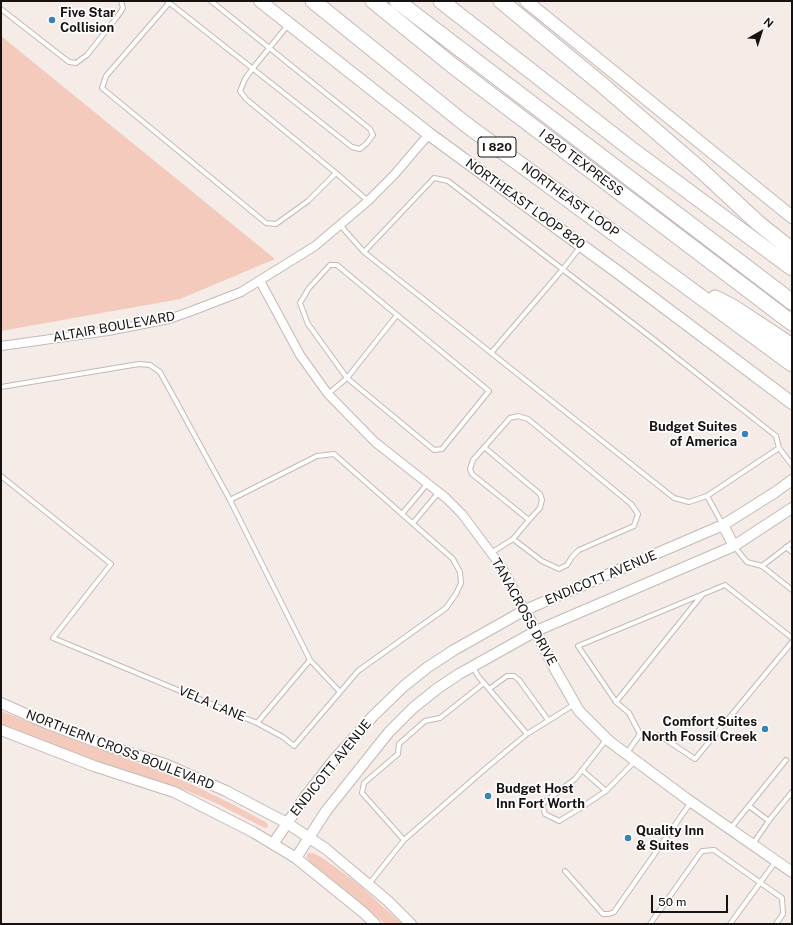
<!DOCTYPE html>
<style>
body{margin:0}
#map{position:relative;width:793px;height:925px;overflow:hidden;background:#f5ebe7;font-family:"Public Sans",sans-serif}
canvas{display:block}
.frame{position:absolute;inset:0;border:2px solid #161211;pointer-events:none}
.north{position:absolute;left:741px;top:12px;width:40px;height:40px;-webkit-text-stroke:3px #fff;paint-order:stroke;rotate:39deg;font-size:11px;font-weight:700;line-height:16px;text-align:center;color:#161211}
.north::after{content:'';display:block;margin:auto;width:14px;height:18px;background:#161211;clip-path:polygon(50% 0,100% 100%,50% 72%,0 100%)}
.scale{position:absolute;left:651px;top:895px;width:77px;height:18px;box-sizing:border-box;border:2px solid #161211;border-top:0;padding-left:5px;font-size:12px;line-height:14px;white-space:nowrap;color:#161211;-webkit-text-stroke:3px #fff;paint-order:stroke}
</style>
<div id="map">
<canvas width="793" height="925"></canvas>
<div class="frame"></div>
<div class="north">N</div>
<div class="scale">50 m</div>
</div>
<script>
const ctx = document.querySelector('canvas').getContext('2d');
ctx.lineJoin = 'round';
function paint(path, color) {
  ctx.fillStyle = color;
  ctx.fill(path, 'evenodd');
}
function poly(rows) {
  const path = new Path2D();
  for (const r of rows) {
    path.moveTo(r[0], r[1]);
    for (let i = 2; i < r.length; i += 2) path.lineTo(r[i], r[i + 1]);
  }
  return path;
}
function trace(path, color, width, dash) {
  ctx.strokeStyle = color;
  ctx.lineWidth = width;
  ctx.lineCap = dash ? 'butt' : 'round';
  ctx.setLineDash(dash || []);
  ctx.stroke(path);
}
function write(font, color, halo, rows, align = 'center') {
  ctx.font = font + ' "Public Sans",sans-serif';
  ctx.lineWidth = 3.5;
  ctx.setLineDash([]);
  ctx.textBaseline = 'middle';
  ctx.strokeStyle = halo;
  ctx.fillStyle = color;
  for (const [text, x, y, turn = 0] of rows) {
    ctx.save();
    ctx.translate(x, y);
    ctx.rotate((+turn || 0) * Math.PI / 180);
    ctx.textAlign = isNaN(turn) ? turn : align;
    if (halo) ctx.strokeText(text, 0, 0);
    ctx.fillText(text, 0, 0);
    ctx.restore();
  }
}
paint(poly([
 [1,36,275,259,180,299,1,331],
 [1,711,88,745,156,769,189,783,230,803,267,823,268,827,265,828,216,803,185,790,167,786,85,758,1,725],
 [308,853,313,853,321,857,357,883,402,924,385,924,349,893,312,865,307,857]
]), '#f3cabb');
const service = poly([
 [167,1,352,147,360,149,367,143,373,135,370,129,211,1],
 [169,3,106,76,102,88,266,223,276,224,308,201,336,173,368,201],
 [1,9,69,62,76,63,87,55,117,17,123,8,121,1],
 [288,25,253,68,245,79,240,91,246,99,336,173],
 [340,225,364,252,434,178,448,181,648,335,776,436,779,448,792,465],
 [364,252,674,498,689,502,707,496,723,525],
 [491,353,563,269,581,246],
 [1,387,139,364,150,365,160,372,230,500,310,660,340,692],
 [328,394,347,378,397,315,489,391,442,449,434,450,347,378,308,324,300,303,309,288,330,265,337,265,397,315],
 [484,447,540,494,542,500,540,508,529,520],
 [1,476,111,564,53,638,257,723,283,737,294,746,358,671,446,608,456,594,461,583,460,572,453,559,334,454,317,456,230,500],
 [707,496,779,448],
 [402,514,428,483],
 [413,523,439,492],
 [734,546,747,562,762,566,792,543],
 [786,547,792,552],
 [491,553,513,539,529,520,472,474,470,469,473,460,510,418,518,416,528,419,631,504,638,514,634,526,579,550,572,557,567,565,559,569,542,561,513,539],
 [762,566,792,590],
 [792,638,725,585,578,646,616,702,629,713,640,734,651,738,659,735,695,759,792,642],
 [473,667,478,676,527,734],
 [484,683,440,718,425,721,399,744,398,754,364,783,362,793,404,840,485,769,527,734,575,704],
 [489,689,507,676,514,676,519,680,548,720],
 [616,702,702,595],
 [257,723,310,660],
 [606,740,575,779,542,804,545,814,559,821,579,809,606,791,635,761],
 [627,753,640,734],
 [582,770,606,791],
 [749,806,769,821],
 [730,829,786,760],
 [753,844,770,819,792,792],
 [565,871,603,914,609,914,614,912,691,802],
 [369,884,404,840],
 [650,924,702,851,714,850,782,898,783,914,776,924],
 [730,924,776,861]
]);
const minor = poly([
 [260,281,300,355,328,394,375,442,446,498,462,514,503,569,525,610],
 [1,346,108,331,169,319,189,312,241,292,315,246,368,201,394,175,429,134]
]);
const tertiary = poly([
 [723,525,734,546],
 [525,610,555,669,579,711,609,741,687,799,792,872],
 [1,703,46,723,105,745,165,764,226,791,287,823,326,849,388,901,411,924],
 [1,730,94,766,174,792,253,832,296,858,364,913,375,924],
 [273,844,305,797,333,761,374,715,404,686,428,667,454,650,525,610,723,525,774,493,792,480],
 [296,858,326,811,389,732,413,708,438,688,459,674,536,631,734,546,792,508]
]);
const secondary = poly([
 [260,1,429,134,619,273,792,403],
 [526,1,792,217]
]);
const motorway = poly([
 [313,1,464,123,792,364],
 [373,1,453,66,532,126,792,323],
 [397,1,792,302],
 [441,1,631,149,792,268],
 [501,1,600,83,702,171,758,223,792,250],
 [715,298,733,307,792,346]
]);
trace(service, '#c3b9b6', 6);
trace(minor, '#c3b9b6', 10);
trace(tertiary, '#c3b9b6', 12);
trace(secondary, '#c3b9b6', 14);
trace(motorway, '#c3b9b6', 17);
trace(service, '#fff', 4);
trace(minor, '#fff', 8);
trace(tertiary, '#fff', 10);
trace(secondary, '#fff', 12);
trace(motorway, '#fff', 15);
for (const [x, y, r, color] of [
 [52,20,4,"#3982b6"],
 [745,434,4,"#3982b6"],
 [765,729,4,"#3982b6"],
 [488,796,4,"#3982b6"],
 [628,838,4,"#3982b6"]
]) {
  const dot = new Path2D();
  dot.arc(x, y, r, 0, 2 * Math.PI);
  ctx.fillStyle = color;
  ctx.fill(dot);
  trace(dot, '#fff', 1.5);
}
for (const [x, y, w] of [
 [497,147,38]
]) {
  const box = new Path2D();
  box.roundRect(x - w / 2, y - 10, w, 20, 3);
  ctx.fillStyle = '#fff';
  ctx.fill(box);
  trace(box, '#161211', 1);
}
write('bold 12px', '#161211', null, [
 ["I 820",497,147]
]);
write('bold 13px', '#161211', '#fff', [
 ["Five Star",60,13],
 ["Collision",60,28],
 ["Budget Suites",737,427,"right"],
 ["of America",737,442,"right"],
 ["Comfort Suites",757,722,"right"],
 ["North Fossil Creek",757,737,"right"],
 ["Budget Host",496,789],
 ["Inn Fort Worth",496,804],
 ["Quality Inn",636,831],
 ["& Suites",636,846]
], 'left');
write('13px', '#161211', '#fff', [
 ["I 820 TEXPRESS",581,163,37],
 ["NORTHEAST LOOP",570,200,36],
 ["NORTHEAST LOOP 820",525,204,36],
 ["ALTAIR BOULEVARD",114,327,-10],
 ["ENDICOTT AVENUE",601,578,-23],
 ["TANACROSS DRIVE",524,612,61],
 ["VELA LANE",212,704,23],
 ["NORTHERN CROSS BOULEVARD",120,750,21],
 ["ENDICOTT AVENUE",331,768,-51]
]);
</script>
